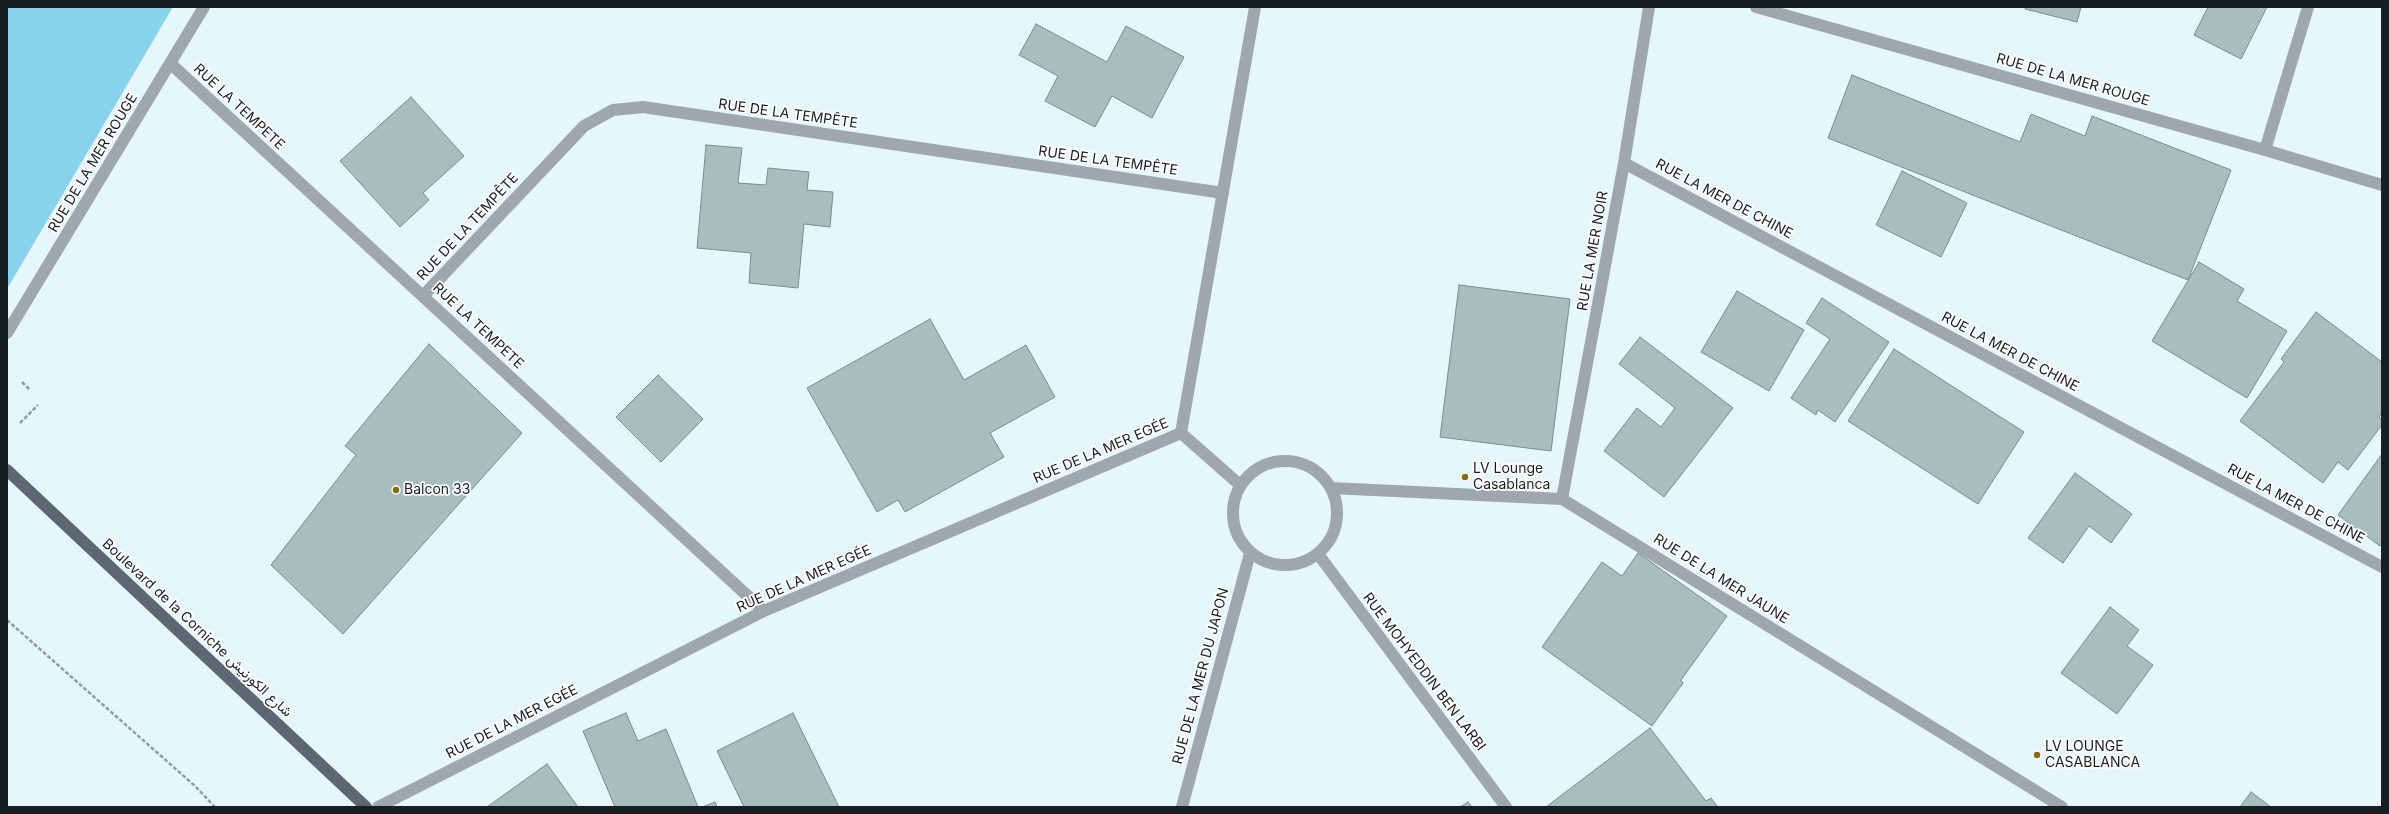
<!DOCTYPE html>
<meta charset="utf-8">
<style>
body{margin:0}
#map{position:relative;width:2389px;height:814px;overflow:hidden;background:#e5f7fd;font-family:Inter,sans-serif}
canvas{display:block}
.frame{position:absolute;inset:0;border:8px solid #171f22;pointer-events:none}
</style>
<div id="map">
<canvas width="2389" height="814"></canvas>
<div class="frame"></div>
</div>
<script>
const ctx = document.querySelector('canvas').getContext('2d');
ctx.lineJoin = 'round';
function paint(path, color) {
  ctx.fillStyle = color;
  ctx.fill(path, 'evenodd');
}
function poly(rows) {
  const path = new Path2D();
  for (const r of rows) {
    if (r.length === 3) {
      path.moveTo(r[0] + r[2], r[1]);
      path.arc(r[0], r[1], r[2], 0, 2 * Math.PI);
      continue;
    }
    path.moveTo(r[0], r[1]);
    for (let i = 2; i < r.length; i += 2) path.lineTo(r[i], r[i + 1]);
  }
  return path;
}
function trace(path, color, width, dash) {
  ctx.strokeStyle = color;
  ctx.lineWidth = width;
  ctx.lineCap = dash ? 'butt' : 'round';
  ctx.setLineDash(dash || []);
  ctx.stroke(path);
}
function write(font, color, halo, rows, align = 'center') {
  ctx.font = font + ' Inter,Vazirmatn,sans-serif';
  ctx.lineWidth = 3.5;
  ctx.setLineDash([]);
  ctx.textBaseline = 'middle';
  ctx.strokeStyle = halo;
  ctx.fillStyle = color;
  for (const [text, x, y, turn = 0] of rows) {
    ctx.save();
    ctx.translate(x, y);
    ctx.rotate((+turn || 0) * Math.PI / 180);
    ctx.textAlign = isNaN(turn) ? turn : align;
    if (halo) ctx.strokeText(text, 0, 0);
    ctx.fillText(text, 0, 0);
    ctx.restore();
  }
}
paint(poly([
 [7,7,173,7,7,289]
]), '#88d3ec');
const building = poly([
 [2026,7,2081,7,2077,22,2025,9,2026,7],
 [2208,7,2267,7,2241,59,2194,35,2208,7],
 [1036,24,1107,62,1126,26,1184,57,1152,118,1112,96,1095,127,1045,101,1058,76,1019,55,1036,24],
 [1852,75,2020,142,2031,114,2085,136,2092,116,2231,170,2188,280,1828,138,1852,75],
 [411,97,464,156,423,193,429,200,400,227,340,161,411,97],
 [706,145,742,148,738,183,766,185,768,168,809,172,807,190,833,192,830,227,804,224,798,288,749,283,751,253,697,248,706,145],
 [1902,171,1967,203,1941,257,1876,225,1902,171],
 [2199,262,2244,289,2237,301,2287,331,2247,398,2152,341,2199,262],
 [1459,285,1570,299,1551,451,1440,437,1459,285],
 [1737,291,1804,330,1769,391,1701,352,1737,291],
 [1822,298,1889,342,1835,422,1818,410,1816,415,1791,398,1830,339,1806,323,1822,298],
 [2316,312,2382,362,2382,413,2379,417,2382,420,2382,425,2348,470,2338,462,2323,483,2240,421,2284,362,2281,359,2316,312],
 [930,319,964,380,1026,345,1055,397,990,433,1004,457,905,512,898,500,877,512,807,388,930,319],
 [1640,337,1733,408,1664,497,1604,451,1637,408,1661,427,1675,408,1619,364,1640,337],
 [429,344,522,433,343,634,271,565,356,455,345,446,429,344],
 [1894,349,2024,432,1978,504,1848,421,1894,349],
 [658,375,703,419,661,462,616,417,658,375],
 [2382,454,2382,544,2380,546,2338,515,2382,454],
 [2075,473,2132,514,2111,543,2089,526,2063,563,2028,538,2075,473],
 [1638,553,1727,616,1681,680,1683,683,1652,726,1542,647,1602,562,1622,576,1638,553],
 [2110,607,2139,630,2127,646,2153,665,2117,714,2061,673,2110,607],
 [626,713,638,741,666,729,698,807,615,807,583,731,626,713],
 [793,713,839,807,744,807,717,751,793,713],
 [1650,728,1706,801,1711,798,1718,807,1546,807,1650,728],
 [547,764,578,807,487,807,547,764],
 [2251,792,2271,807,2240,807,2251,792],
 [715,802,717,807,702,807,715,802],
 [1468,802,1472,807,1460,807,1468,802]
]);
paint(building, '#a7bebd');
trace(building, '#778d8c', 1);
trace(poly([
 [22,382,29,389],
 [20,423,38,405],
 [7,620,195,786,215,807]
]), '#909ea2', 2.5, [4, 2]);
trace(poly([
 [1756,7,2265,150,2382,185],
 [171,64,764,611],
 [2265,150,2308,7],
 [1624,163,2382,567],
 [423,296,584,126,613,110,643,107,1223,193],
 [7,333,204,7],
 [1181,433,1255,7],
 [1181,433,1240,485],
 [1285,513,52],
 [1331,488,1562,499,2062,807],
 [1562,499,1624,163,1649,7],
 [1318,554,1506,807],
 [378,807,764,611,1181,433],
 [1182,807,1250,553]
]), '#a0a6ad', 12);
trace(poly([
 [7,470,366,807]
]), '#5c6772', 12);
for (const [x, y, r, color] of [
 [1465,477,4,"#8c6b0d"],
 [396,490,4,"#8c6b0d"],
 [2037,755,4,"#8c6b0d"]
]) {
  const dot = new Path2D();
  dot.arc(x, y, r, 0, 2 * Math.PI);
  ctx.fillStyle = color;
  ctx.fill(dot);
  trace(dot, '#fff', 1.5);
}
write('14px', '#171f22', '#fff', [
 ["RUE DE LA MER ROUGE",2073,80,16],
 ["RUE LA TEMPETE",239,107,43],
 ["RUE DE LA TEMPÊTE",788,114,8],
 ["RUE DE LA TEMPÊTE",1108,161,8],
 ["RUE DE LA MER ROUGE",93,163,-59],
 ["RUE LA MER DE CHINE",1724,199,28],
 ["RUE DE LA TEMPÊTE",468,227,-47],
 ["RUE LA MER NOIR",1593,251,-80],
 ["RUE LA TEMPETE",478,326,43],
 ["RUE LA MER DE CHINE",2010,352,28],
 ["RUE DE LA MER EGÉE",1101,451,-23],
 ["RUE LA MER DE CHINE",2296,504,28],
 ["RUE DE LA MER EGÉE",804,579,-24],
 ["RUE DE LA MER JAUNE",1721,579,32],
 ["Boulevard de la Corniche شارع الكورنيش",197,628,43],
 ["RUE MOHYEDDIN BEN LARBI",1424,672,53],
 ["RUE DE LA MER DU JAPON",1201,676,-75],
 ["RUE DE LA MER EGÉE",512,722,-27]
]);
write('14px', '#171f22', '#fff', [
 ["LV Lounge",1473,469],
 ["Casablanca",1473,485],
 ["Balcon 33",404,490],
 ["LV LOUNGE",2045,747],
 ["CASABLANCA",2045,763]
], 'left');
</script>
